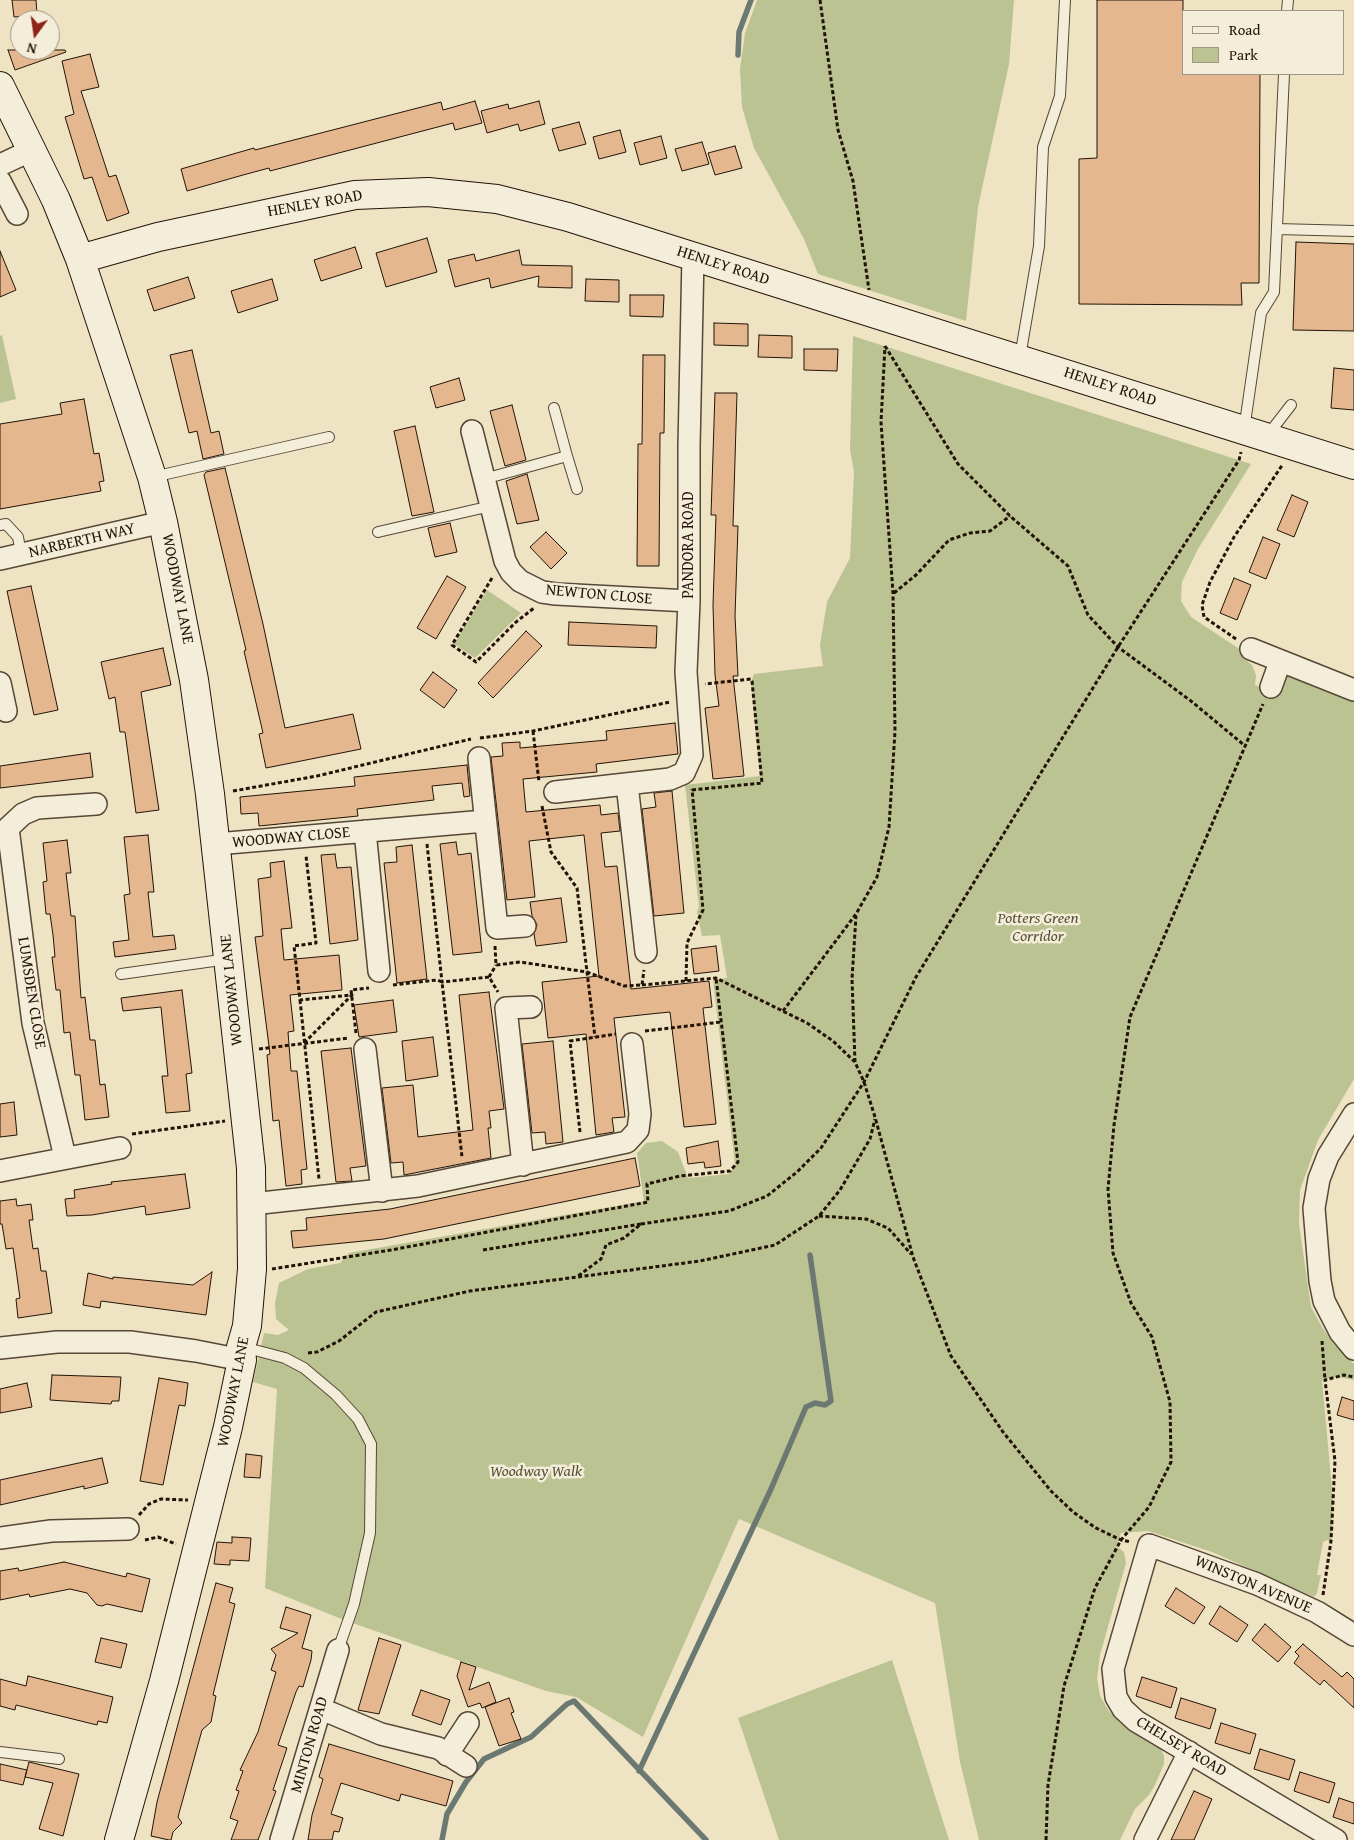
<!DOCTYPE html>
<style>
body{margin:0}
#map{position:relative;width:1354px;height:1840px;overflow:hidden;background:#eee4c4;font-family:"Gentium Book Plus",serif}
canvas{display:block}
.legend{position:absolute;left:1182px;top:10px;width:162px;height:65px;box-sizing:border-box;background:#f4edd9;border:1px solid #a09685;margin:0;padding:6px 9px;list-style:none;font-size:15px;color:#231307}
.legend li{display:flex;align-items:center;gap:10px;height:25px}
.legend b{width:25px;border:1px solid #a09685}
.north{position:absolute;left:10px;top:10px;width:50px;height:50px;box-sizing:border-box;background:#f4edd9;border:1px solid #a09685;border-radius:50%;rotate:194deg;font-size:14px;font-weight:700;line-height:20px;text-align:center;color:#231307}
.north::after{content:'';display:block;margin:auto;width:18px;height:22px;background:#8f2418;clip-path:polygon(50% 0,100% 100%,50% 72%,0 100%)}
</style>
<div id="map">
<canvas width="1354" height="1840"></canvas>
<ul class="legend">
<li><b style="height:6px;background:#f4edd9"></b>Road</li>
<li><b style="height:14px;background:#bbc392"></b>Park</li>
</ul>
<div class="north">N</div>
</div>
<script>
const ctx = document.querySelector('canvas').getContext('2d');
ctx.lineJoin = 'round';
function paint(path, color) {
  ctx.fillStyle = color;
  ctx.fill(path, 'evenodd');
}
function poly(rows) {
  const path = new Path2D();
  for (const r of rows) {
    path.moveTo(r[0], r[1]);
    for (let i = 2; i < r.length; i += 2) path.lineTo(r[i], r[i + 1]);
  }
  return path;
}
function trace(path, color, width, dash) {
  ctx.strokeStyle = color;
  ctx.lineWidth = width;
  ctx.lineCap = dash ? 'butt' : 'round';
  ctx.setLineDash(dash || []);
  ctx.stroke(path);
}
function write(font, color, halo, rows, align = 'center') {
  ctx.font = font + ' "Gentium Book Plus",serif';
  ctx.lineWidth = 5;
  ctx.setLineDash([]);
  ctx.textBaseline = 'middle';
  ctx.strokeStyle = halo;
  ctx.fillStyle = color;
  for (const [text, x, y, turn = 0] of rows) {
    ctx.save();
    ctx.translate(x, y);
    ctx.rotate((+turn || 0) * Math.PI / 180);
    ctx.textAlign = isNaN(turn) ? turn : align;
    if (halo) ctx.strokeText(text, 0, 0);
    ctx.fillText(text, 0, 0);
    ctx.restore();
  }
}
paint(poly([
 [757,0,1014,0,1009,64,978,207,966,321,818,274,804,239,754,148,742,107,740,69,745,33],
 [2,335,16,399,0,403,0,336],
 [853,336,1251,464,1198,549,1182,582,1181,601,1191,617,1241,650,1242,657,1252,665,1256,675,1255,685,1271,690,1283,676,1293,673,1354,696,1354,1079,1318,1140,1300,1190,1299,1224,1311,1307,1322,1327,1334,1344,1354,1364,1354,1380,1337,1377,1322,1380,1333,1500,1331,1542,1327,1540,1323,1542,1317,1575,1321,1575,1317,1593,1314,1597,1212,1552,1148,1531,1121,1533,1116,1546,1124,1552,1126,1563,1100,1655,1097,1678,1100,1696,1109,1711,1122,1724,1149,1740,1161,1749,1164,1756,1164,1764,1155,1785,1149,1795,1135,1809,1120,1840,979,1840,960,1762,935,1603,739,1519,643,1737,576,1697,546,1691,344,1620,265,1588,277,1389,253,1382,264,1333,278,1335,289,1330,276,1319,275,1303,279,1283,308,1269,340,1263,349,1253,644,1201,637,1153,646,1143,662,1141,678,1152,688,1178,729,1174,735,1165,713,980,727,978,720,935,702,936,697,912,699,907,685,785,760,776,751,682,754,674,823,666,820,645,827,602,850,558,854,472,850,450],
 [487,590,521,613,475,658,454,644],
 [892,1660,949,1840,779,1840,738,1718]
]), '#bbc392');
trace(poly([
 [738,55,739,32,751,0],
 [639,1771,771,1489,806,1407,815,1403,825,1405,831,1401,810,1255],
 [442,1840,447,1814,466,1782,484,1759,531,1737,567,1704,574,1701,706,1840]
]), '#6b7972', 5.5);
const building = poly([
 [12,0,36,0,37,15,14,17,12,0],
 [1097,0,1183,0,1183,74,1260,74,1259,283,1241,283,1242,305,1079,304,1079,159,1097,158,1097,0],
 [8,50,65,50,66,52,15,70,8,50],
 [90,54,99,87,81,91,109,177,116,175,129,213,107,221,92,177,84,179,65,117,74,114,62,61,90,54],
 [475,101,482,123,455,130,453,123,270,171,269,168,243,175,187,191,181,169,254,148,255,150,441,102,443,110,475,101],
 [539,101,545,124,520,131,518,124,487,133,481,111,508,104,509,109,539,101],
 [579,122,586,144,559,151,552,129,579,122],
 [620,130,626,152,599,159,593,137,620,130],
 [661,136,667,158,640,165,634,143,661,136],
 [702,142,709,164,682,171,675,149,702,142],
 [735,146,742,168,715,175,708,153,735,146],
 [427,238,437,272,386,287,376,253,427,238],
 [1296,242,1354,244,1354,331,1293,330,1296,242],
 [355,247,362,268,321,281,314,260,355,247],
 [519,250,522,265,572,266,572,288,538,287,539,276,491,288,489,278,455,287,448,260,474,254,476,261,519,250],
 [0,251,16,290,0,297,0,251],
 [188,277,195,298,154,311,147,290,188,277],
 [272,279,278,300,238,313,231,291,272,279],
 [586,279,619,280,619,302,585,301,586,279],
 [630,295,664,295,663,317,630,316,630,295],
 [714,323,748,324,748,346,714,345,714,323],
 [759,335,792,336,792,358,758,357,759,335],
 [804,349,838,349,837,371,804,370,804,349],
 [192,350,211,433,219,431,224,454,203,459,197,431,189,433,170,355,192,350],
 [643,355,665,355,664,433,660,433,659,566,637,566,638,444,642,444,643,355],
 [1334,368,1354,370,1354,410,1331,408,1334,368],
 [459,378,465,400,436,408,430,387,459,378],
 [715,393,737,393,733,526,738,526,735,616,738,676,733,676,744,776,713,779,705,708,719,706,715,675,713,605,716,515,711,515,715,393],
 [84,399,94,454,99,453,104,481,99,482,101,491,0,509,0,424,62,414,60,403,84,399],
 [512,405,526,460,505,466,490,411,512,405],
 [415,426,434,512,412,516,394,431,415,426],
 [225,468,263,624,285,728,353,714,361,749,266,768,259,734,263,733,244,651,246,650,204,475,206,472,225,468],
 [527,474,539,520,517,524,506,481,527,474],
 [1292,495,1308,502,1294,537,1277,530,1292,495],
 [450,523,457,552,435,557,428,528,450,523],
 [546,532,567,553,551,569,530,547,546,532],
 [1263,537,1280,544,1266,579,1249,572,1263,537],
 [447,576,466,587,436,639,417,628,447,576],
 [1234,578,1251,585,1237,620,1220,613,1234,578],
 [31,586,58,710,34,715,7,591,31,586],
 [569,622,657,626,656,648,568,645,569,622],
 [526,631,542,646,493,698,478,683,526,631],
 [163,648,171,685,141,692,159,810,136,813,125,732,120,732,115,697,109,699,101,662,163,648],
 [433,672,457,690,444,708,420,690,433,672],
 [675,723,678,754,596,764,597,772,523,779,526,812,600,805,601,815,618,813,620,831,601,833,605,867,617,866,631,989,709,981,712,1007,703,1008,716,1124,684,1127,670,1012,650,1014,614,1018,625,1117,612,1118,614,1132,596,1135,586,1034,548,1038,542,982,599,976,584,835,529,841,535,897,507,900,491,757,503,756,502,743,520,742,520,748,607,740,606,731,675,723],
 [90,753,93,777,0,788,0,766,90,753],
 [467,765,470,796,464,797,462,783,432,786,434,800,357,809,358,816,259,826,258,813,241,814,240,797,355,786,354,777,467,765],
 [672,791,684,913,654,916,642,809,656,807,654,793,672,791],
 [148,835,154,892,148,892,153,937,174,935,176,949,115,957,113,942,129,940,124,895,130,894,124,837,148,835],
 [67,840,71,873,66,873,71,916,75,916,81,998,85,997,90,1040,95,1040,100,1085,105,1084,109,1117,85,1120,80,1075,75,1075,70,1032,64,1033,60,990,56,990,52,957,55,957,53,935,50,914,46,914,43,882,47,881,43,843,67,840],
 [456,842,458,855,471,853,482,952,453,955,440,844,456,842],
 [412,845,427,979,397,983,384,863,397,862,396,847,412,845],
 [335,854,337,868,351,867,358,940,330,944,321,855,335,854],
 [284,861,292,928,281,929,284,960,339,955,342,990,290,995,294,1031,288,1032,291,1071,297,1071,307,1169,301,1170,302,1184,286,1186,279,1120,273,1121,267,1055,270,1054,255,937,263,936,258,879,271,877,270,863,284,861],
 [561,898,567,942,536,946,534,934,537,925,532,916,530,902,561,898],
 [716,946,719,971,694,974,691,949,716,946],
 [182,990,192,1073,186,1074,190,1111,166,1113,162,1076,168,1076,161,1007,123,1011,121,998,182,990],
 [489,992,504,1109,489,1111,491,1128,488,1128,491,1158,404,1175,403,1162,391,1163,382,1088,413,1085,418,1137,473,1130,459,995,489,992],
 [393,1000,397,1032,359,1037,354,1005,393,1000],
 [433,1037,438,1076,406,1081,402,1041,433,1037],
 [553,1041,563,1142,546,1144,545,1132,532,1133,522,1044,553,1041],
 [351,1048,366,1166,350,1168,352,1181,336,1182,321,1051,351,1048],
 [14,1102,17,1135,0,1137,0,1104,14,1102],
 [718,1141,721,1166,705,1168,704,1162,688,1164,686,1148,718,1141],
 [635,1158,640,1186,384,1239,293,1248,291,1231,307,1230,306,1218,390,1209,635,1158],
 [185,1174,190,1208,146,1215,145,1206,92,1215,67,1216,65,1199,75,1198,74,1190,112,1184,111,1182,185,1174],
 [16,1199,17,1206,31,1204,33,1220,29,1220,33,1249,38,1248,41,1271,46,1271,52,1313,18,1318,16,1299,20,1298,13,1248,6,1249,2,1224,0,1224,0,1201,16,1199],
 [212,1272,206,1315,101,1301,100,1308,83,1305,88,1273,113,1279,113,1277,193,1285,212,1272],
 [52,1375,121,1377,119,1401,112,1401,111,1404,50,1400,52,1375],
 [159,1378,188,1383,185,1406,179,1405,163,1485,140,1481,159,1378],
 [27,1383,32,1407,0,1413,0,1389,27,1383],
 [1342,1397,1354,1401,1354,1420,1337,1415,1342,1397],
 [246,1454,262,1456,260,1478,244,1477,246,1454],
 [102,1458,108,1483,84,1489,84,1486,0,1505,0,1480,102,1458],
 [232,1537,251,1538,249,1561,230,1560,230,1565,214,1564,217,1542,232,1543,232,1537],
 [64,1562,126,1577,127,1573,150,1579,142,1612,107,1604,102,1606,97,1605,87,1593,70,1589,30,1597,29,1594,0,1600,0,1571,18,1568,19,1571,64,1562],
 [216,1583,233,1588,229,1602,235,1604,213,1695,216,1696,211,1722,202,1730,178,1817,182,1823,173,1832,171,1840,169,1840,151,1836,157,1802,216,1583],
 [1176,1588,1205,1607,1194,1624,1165,1606,1176,1588],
 [1220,1606,1248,1625,1237,1642,1209,1624,1220,1606],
 [286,1607,311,1615,302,1648,312,1651,311,1660,303,1687,299,1686,296,1692,278,1745,287,1748,273,1790,276,1791,258,1840,231,1840,238,1821,230,1818,239,1791,236,1790,243,1771,240,1770,258,1732,276,1672,271,1670,276,1655,271,1649,298,1633,280,1628,286,1607],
 [1265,1624,1291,1647,1278,1662,1252,1640,1265,1624],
 [101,1638,127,1644,121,1668,95,1662,101,1638],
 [379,1638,401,1645,379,1714,358,1710,379,1638],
 [1303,1644,1342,1677,1347,1672,1354,1679,1354,1708,1324,1680,1320,1685,1294,1663,1299,1656,1295,1652,1303,1644],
 [461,1662,476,1667,469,1690,489,1682,496,1702,482,1708,480,1703,468,1707,457,1676,461,1662],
 [28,1676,113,1697,107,1723,98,1721,97,1725,16,1705,15,1710,0,1706,0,1679,26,1686,28,1676],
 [1142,1677,1177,1688,1171,1708,1136,1696,1142,1677],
 [421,1690,450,1700,441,1725,412,1715,421,1690],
 [509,1698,514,1712,511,1713,521,1739,499,1746,485,1707,509,1698],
 [1181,1698,1216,1709,1210,1729,1175,1718,1181,1698],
 [1221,1723,1256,1734,1250,1754,1215,1743,1221,1723],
 [329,1744,453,1781,446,1806,401,1794,399,1801,341,1783,331,1814,343,1818,339,1832,334,1831,332,1840,308,1840,312,1815,323,1779,319,1777,329,1744],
 [1260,1749,1295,1760,1289,1780,1254,1769,1260,1749],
 [29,1762,79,1774,63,1836,39,1829,53,1783,25,1777,29,1762],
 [0,1764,27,1770,23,1785,0,1780,0,1764],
 [1300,1772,1335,1783,1329,1803,1294,1791,1300,1772],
 [1194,1791,1212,1799,1194,1840,1171,1840,1194,1791],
 [1339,1798,1354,1803,1354,1824,1333,1817,1339,1798]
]);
paint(building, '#e4b78f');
trace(building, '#231307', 1);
const lane = poly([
 [1287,11,1288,0],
 [1277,229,1354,231],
 [1020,357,1039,246,1043,147,1060,96,1065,0],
 [554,408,567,456],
 [1244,430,1261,313,1274,292,1284,74],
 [1267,436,1291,405],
 [153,477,329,437],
 [484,479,567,456,577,489],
 [0,525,6,524,18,537,21,554],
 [378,532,491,506],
 [121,974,228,959],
 [243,1347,285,1358,304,1368,336,1395,358,1419,371,1444,370,1533,354,1604,338,1650],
 [0,1752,59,1759]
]);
const street = poly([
 [0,165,32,150],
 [0,181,17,214],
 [472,431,505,561,511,572,520,581,542,592,556,594,689,601],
 [0,559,163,522],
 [1251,649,1354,690],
 [0,683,6,711],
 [1271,687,1280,662],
 [479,758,497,928,525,926],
 [627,784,646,952],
 [555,792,670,779,684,773,692,755,686,672,689,601,689,447,693,256],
 [8,828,33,1023,65,1157],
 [8,828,23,814,37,808,96,804],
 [365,831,379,971],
 [216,844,485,821],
 [365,1049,382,1191],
 [1354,1114,1328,1156,1319,1179,1314,1208,1320,1281,1324,1301,1340,1332,1354,1349],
 [523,1165,506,1008,531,1007],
 [0,1171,120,1148],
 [252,1204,418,1186,627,1142,638,1130,640,1114,632,1044],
 [0,1348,57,1342,130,1342,196,1351,242,1360],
 [0,1538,51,1531,128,1529],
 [320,1711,331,1713,381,1734,438,1748,466,1766],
 [447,1755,468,1723],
 [281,1840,338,1650],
 [1145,1840,1189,1752],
 [1336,1840,1136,1721,1123,1709,1116,1697,1113,1669,1149,1545,1257,1584,1317,1612,1354,1635]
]);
const secondary = poly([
 [0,86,56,200,80,259,152,477,163,522,194,680,210,794,251,1168,252,1269,247,1326,241,1347,242,1360,228,1427,164,1681,119,1840],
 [80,259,158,237,355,195,428,192,497,199,568,217,1354,465]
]);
trace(lane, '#564736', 12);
trace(street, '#564736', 24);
trace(secondary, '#231307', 30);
trace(poly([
 [820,0,838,130,853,181,869,290],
 [885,346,958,464,1010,516,1068,566,1088,615,1118,647,1191,701,1244,745],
 [492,578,452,645,476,662,516,622,534,608],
 [894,593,916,575,949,540,970,533,990,531,1010,516],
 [1236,639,1204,617,1202,605,1210,582,1234,537,1283,464],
 [533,731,539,782],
 [480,738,533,731,670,702],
 [692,790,762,783,752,681,751,679,705,684],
 [233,791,317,776,471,739],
 [542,806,551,852,577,888,587,972,624,986,642,985,644,970],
 [427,844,442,982,489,977,498,992],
 [495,946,496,965,520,962,587,972,595,1037],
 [489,977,496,965],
 [686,981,687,943,703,910,692,789],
 [393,985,437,980,442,982,462,1157],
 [642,985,716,978,807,1023,833,1041,855,1062,864,1082,875,1117,913,1257,951,1356,1003,1432,1051,1491,1073,1512,1096,1528,1121,1540,1131,1542],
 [300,1000,319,1179],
 [783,1011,856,914,877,877,889,827,895,731,893,593,881,422,885,346],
 [645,1031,721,1022],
 [356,1033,351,990,369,988],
 [304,1043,352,995,300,1000,294,946,316,943,306,856],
 [259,1049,349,1038],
 [855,1062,852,979,856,916],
 [580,1132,570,1041,616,1034],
 [132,1134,225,1121],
 [819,1216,866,1219,888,1228,911,1254],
 [641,1224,729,1211,767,1196,797,1172,821,1148,864,1082,916,977,1118,647,1239,460,1241,452],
 [483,1250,641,1224,624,1238,606,1245,601,1259,578,1276],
 [272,1269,391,1250,648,1202,647,1184,680,1176,730,1171,738,1162,716,978],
 [1322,1341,1325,1380],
 [308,1353,317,1352,339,1341,376,1312,470,1291,700,1261,775,1245,819,1216,840,1190,870,1139,875,1119],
 [139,1515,149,1504,161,1499,188,1500],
 [145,1540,158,1537,176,1544],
 [1323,1595,1331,1541,1335,1461,1325,1380,1344,1375,1354,1377],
 [1046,1840,1048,1785,1064,1686,1095,1588,1121,1540,1149,1507,1171,1462,1170,1402,1152,1337,1131,1303,1113,1253,1108,1189,1114,1125,1130,1017,1263,704]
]), '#231307', 3, [4, 2.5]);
trace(lane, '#f4edd9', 10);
trace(street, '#f4edd9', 21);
trace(secondary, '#f4edd9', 28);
write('16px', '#231307', '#f4edd9', [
 ["HENLEY ROAD",315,204,-10],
 ["HENLEY ROAD",723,266,18],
 ["HENLEY ROAD",1110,387,18],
 ["NARBERTH WAY",82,541,-13],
 ["PANDORA ROAD",689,545,-90],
 ["WOODWAY LANE",177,589,79],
 ["NEWTON CLOSE",599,595,5],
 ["WOODWAY CLOSE",291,838,-5],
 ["WOODWAY LANE",232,990,-96],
 ["LUMSDEN CLOSE",31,993,81],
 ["WOODWAY LANE",234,1392,-79],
 ["WINSTON AVENUE",1253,1585,23],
 ["MINTON ROAD",310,1745,-74],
 ["CHELSEY ROAD",1181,1747,31]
]);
write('italic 16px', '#585138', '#f4edd9', [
 ["Potters Green",1038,919],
 ["Corridor",1038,937],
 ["Woodway Walk",536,1472]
]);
</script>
